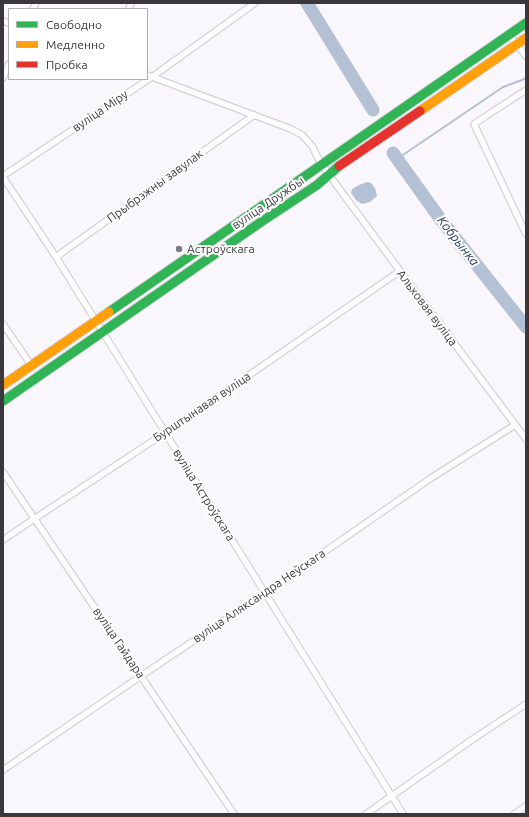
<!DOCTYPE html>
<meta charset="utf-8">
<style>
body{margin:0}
#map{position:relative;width:529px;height:817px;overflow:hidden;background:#f9f7fc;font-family:Ubuntu,sans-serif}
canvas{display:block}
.frame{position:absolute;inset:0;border:4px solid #3a383d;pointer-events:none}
.legend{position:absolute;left:8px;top:8px;width:140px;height:72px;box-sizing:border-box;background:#fff;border:1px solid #b0afb1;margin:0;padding:5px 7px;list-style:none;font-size:12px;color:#3a383d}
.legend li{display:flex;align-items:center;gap:8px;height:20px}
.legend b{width:20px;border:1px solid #b0afb1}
</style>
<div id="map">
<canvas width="529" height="817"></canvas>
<div class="frame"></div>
<ul class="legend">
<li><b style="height:5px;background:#30b455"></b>Свободно</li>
<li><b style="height:5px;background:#ff9f0a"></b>Медленно</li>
<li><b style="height:5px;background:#e5322d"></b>Пробка</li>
</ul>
</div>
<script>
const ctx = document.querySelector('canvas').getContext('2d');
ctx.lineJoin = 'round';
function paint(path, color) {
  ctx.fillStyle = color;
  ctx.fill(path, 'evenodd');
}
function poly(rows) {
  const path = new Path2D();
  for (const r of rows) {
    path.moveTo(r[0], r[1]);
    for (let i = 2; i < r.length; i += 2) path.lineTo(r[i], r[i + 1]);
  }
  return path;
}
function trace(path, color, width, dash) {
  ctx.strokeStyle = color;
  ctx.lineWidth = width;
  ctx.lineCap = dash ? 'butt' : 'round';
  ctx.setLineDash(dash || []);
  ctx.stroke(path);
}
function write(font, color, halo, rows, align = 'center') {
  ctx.font = font + ' Ubuntu,sans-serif';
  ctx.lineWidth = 4;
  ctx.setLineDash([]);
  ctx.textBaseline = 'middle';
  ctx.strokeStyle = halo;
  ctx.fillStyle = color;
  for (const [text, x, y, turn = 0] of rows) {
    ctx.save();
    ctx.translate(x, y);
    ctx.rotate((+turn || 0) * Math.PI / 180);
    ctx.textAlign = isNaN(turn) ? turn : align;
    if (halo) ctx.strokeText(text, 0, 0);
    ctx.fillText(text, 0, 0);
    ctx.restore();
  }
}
paint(poly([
 [367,182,371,183,375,188,377,196,370,202,362,204,356,200,351,193,352,189,359,185]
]), '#b4c0d3');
trace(poly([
 [397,159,503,87,522,80,526,78]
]), '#b4c0d3', 2);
trace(poly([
 [307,3,373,110],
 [393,153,441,220,526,327]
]), '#b4c0d3', 13);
const street = poly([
 [33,9,36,3],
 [129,9,131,3],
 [3,21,9,23],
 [509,35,526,56],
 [147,75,291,129,302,135,312,146,319,160,335,183,400,271,526,439],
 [3,78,9,64],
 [526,90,474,124,526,234],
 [3,176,152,77,255,3],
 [3,177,56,257,265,593,403,814],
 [56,257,254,115],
 [3,324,31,365],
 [3,472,234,814],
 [3,540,34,519,165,433,400,271],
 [3,770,141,676,265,593,431,478,515,425],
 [366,814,473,739,526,704],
 [514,814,526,806]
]);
const fast = poly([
 [109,312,526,23],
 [3,401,261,222,317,185,339,166]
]);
const slow = poly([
 [420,111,526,38],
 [3,385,109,312]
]);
const jam = poly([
 [339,166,420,111]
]);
trace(street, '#d4d2d7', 8);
trace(fast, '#d4d2d7', 11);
trace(slow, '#d4d2d7', 11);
trace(jam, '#d4d2d7', 11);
trace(street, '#fefeff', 5.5);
trace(fast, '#30b455', 9);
trace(slow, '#ff9f0a', 9);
trace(jam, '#e5322d', 9);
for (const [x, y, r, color] of [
 [179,249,4,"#7d7b80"]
]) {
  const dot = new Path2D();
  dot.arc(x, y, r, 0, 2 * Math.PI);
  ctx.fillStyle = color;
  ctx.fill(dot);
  trace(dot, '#fff', 1.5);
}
write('12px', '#3a383d', '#fff', [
 ["вуліца Міру",100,111,-34],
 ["Прыбрэжны завулак",155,186,-36],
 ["вуліца Дружбы",268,203,-34],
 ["Альховая вуліца",427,308,53],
 ["Бурштынавая вуліца",202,407,-34],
 ["вуліца Астроўскага",204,495,58],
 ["вуліца Аляксандра Неўскага",259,596,-34],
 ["вуліца Гайдара",119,643,56]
]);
write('12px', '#3a383d', '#fff', [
 ["Астроўскага",187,249]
], 'left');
write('italic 13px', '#1e355a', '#fff', [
 ["Кобрынка",458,241,52]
]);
</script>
